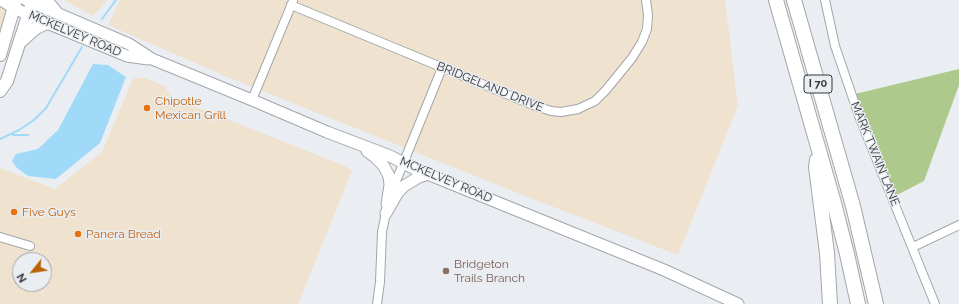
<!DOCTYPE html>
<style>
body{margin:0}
#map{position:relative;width:959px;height:304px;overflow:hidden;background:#eaeef3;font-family:Raleway,sans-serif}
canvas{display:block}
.north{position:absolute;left:12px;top:252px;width:40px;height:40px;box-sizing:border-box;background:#eaeef3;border:1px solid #a2a4a8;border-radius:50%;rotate:240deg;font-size:11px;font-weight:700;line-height:16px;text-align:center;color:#353638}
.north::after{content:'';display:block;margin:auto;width:14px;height:18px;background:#bb6101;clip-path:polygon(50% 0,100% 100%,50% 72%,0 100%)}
</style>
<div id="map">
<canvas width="959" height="304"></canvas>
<div class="north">N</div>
</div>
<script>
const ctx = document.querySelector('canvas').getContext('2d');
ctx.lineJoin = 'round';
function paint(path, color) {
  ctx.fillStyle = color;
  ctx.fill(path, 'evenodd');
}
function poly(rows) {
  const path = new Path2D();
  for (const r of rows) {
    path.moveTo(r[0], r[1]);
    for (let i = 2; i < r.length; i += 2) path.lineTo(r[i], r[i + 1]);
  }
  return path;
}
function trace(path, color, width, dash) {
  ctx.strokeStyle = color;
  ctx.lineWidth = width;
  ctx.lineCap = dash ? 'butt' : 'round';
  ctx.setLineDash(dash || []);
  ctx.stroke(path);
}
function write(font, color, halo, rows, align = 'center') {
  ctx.font = font + ' Raleway,sans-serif';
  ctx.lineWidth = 3;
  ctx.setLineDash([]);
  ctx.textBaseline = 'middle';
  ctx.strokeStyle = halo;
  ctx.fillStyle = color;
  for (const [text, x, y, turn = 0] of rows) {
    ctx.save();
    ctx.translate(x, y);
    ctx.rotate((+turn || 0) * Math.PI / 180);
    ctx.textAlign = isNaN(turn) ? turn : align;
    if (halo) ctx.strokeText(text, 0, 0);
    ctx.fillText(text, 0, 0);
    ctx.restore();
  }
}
paint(poly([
 [64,0,107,0,93,16],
 [120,0,725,0,738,106,678,255,533,199,225,76,108,25],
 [0,5,9,13,0,44],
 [135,78,146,78,164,86,173,98,345,166,352,171,298,304,0,304,0,168,55,189,102,152,132,81],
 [20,260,44,260,44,284,20,284]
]), '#efe2ce');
paint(poly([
 [959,69,959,85,924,181,895,196,855,94]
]), '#adca8c');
paint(poly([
 [93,64,108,65,126,77,100,143,56,179,28,176,17,168,12,161,16,154,38,149,58,130]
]), '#a1daf8');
trace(poly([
 [102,19,116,0],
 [13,135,28,135],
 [0,139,19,130,34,120,46,108,82,47]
]), '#a1daf8', 2);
const street = poly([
 [825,0,835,46,859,116,935,304],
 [291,5,533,105,551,111,561,112,578,109,595,101,606,90,632,58,642,42,647,29,648,15,646,0],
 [252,100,293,1],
 [392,191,442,68],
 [0,237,30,246],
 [913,247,959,225],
 [377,304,380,282,382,232,387,208]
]);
const secondary = poly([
 [1,0,14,8,47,23,127,56,148,59],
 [26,0,129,44,152,59,252,100,327,132,390,156,415,169,664,270,738,304],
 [367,151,375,157,383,165,389,176,390,185,387,204],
 [386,213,398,192,404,186,419,177,428,174]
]);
const primary = poly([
 [46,0,56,12],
 [19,43,36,28,47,23],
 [0,55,16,0],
 [0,91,7,81,33,0]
]);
const highway = poly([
 [776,0,834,203,847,254,858,304],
 [794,0,853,206,876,304],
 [817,160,816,167,827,253,830,304]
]);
trace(street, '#a2a6aa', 10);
trace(secondary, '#a2a6aa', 13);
trace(primary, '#a2a6aa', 14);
trace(highway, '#a2a6aa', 16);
trace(street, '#fff', 8);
trace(secondary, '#fff', 11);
trace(primary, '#fff', 12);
trace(highway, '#fff', 14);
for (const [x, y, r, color] of [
 [147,108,4,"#e8710a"],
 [14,212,4,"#e8710a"],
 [78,234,4,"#e8710a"],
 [446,271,4,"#8d6e63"]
]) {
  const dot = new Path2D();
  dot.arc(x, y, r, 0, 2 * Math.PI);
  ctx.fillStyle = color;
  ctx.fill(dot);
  trace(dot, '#eaeef3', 1.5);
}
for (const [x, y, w] of [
 [818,84,28]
]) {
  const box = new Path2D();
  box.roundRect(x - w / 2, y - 9, w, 18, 3);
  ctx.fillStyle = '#eaeef3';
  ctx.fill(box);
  trace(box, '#353638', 1);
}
write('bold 11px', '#353638', null, [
 ["I 70",818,84]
]);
write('12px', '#353638', '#eaeef3', [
 ["MCKELVEY ROAD",75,34,23],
 ["BRIDGELAND DRIVE",490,87,22],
 ["MARK TWAIN LANE",875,154,68],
 ["MCKELVEY ROAD",446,180,23]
]);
write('12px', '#c56008', '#eaeef3', [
 ["Chipotle",155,101],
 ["Mexican Grill",155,115],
 ["Five Guys",22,212],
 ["Panera Bread",86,234]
], 'left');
write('12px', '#785e54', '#eaeef3', [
 ["Bridgeton",454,264],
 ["Trails Branch",454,278]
], 'left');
</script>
